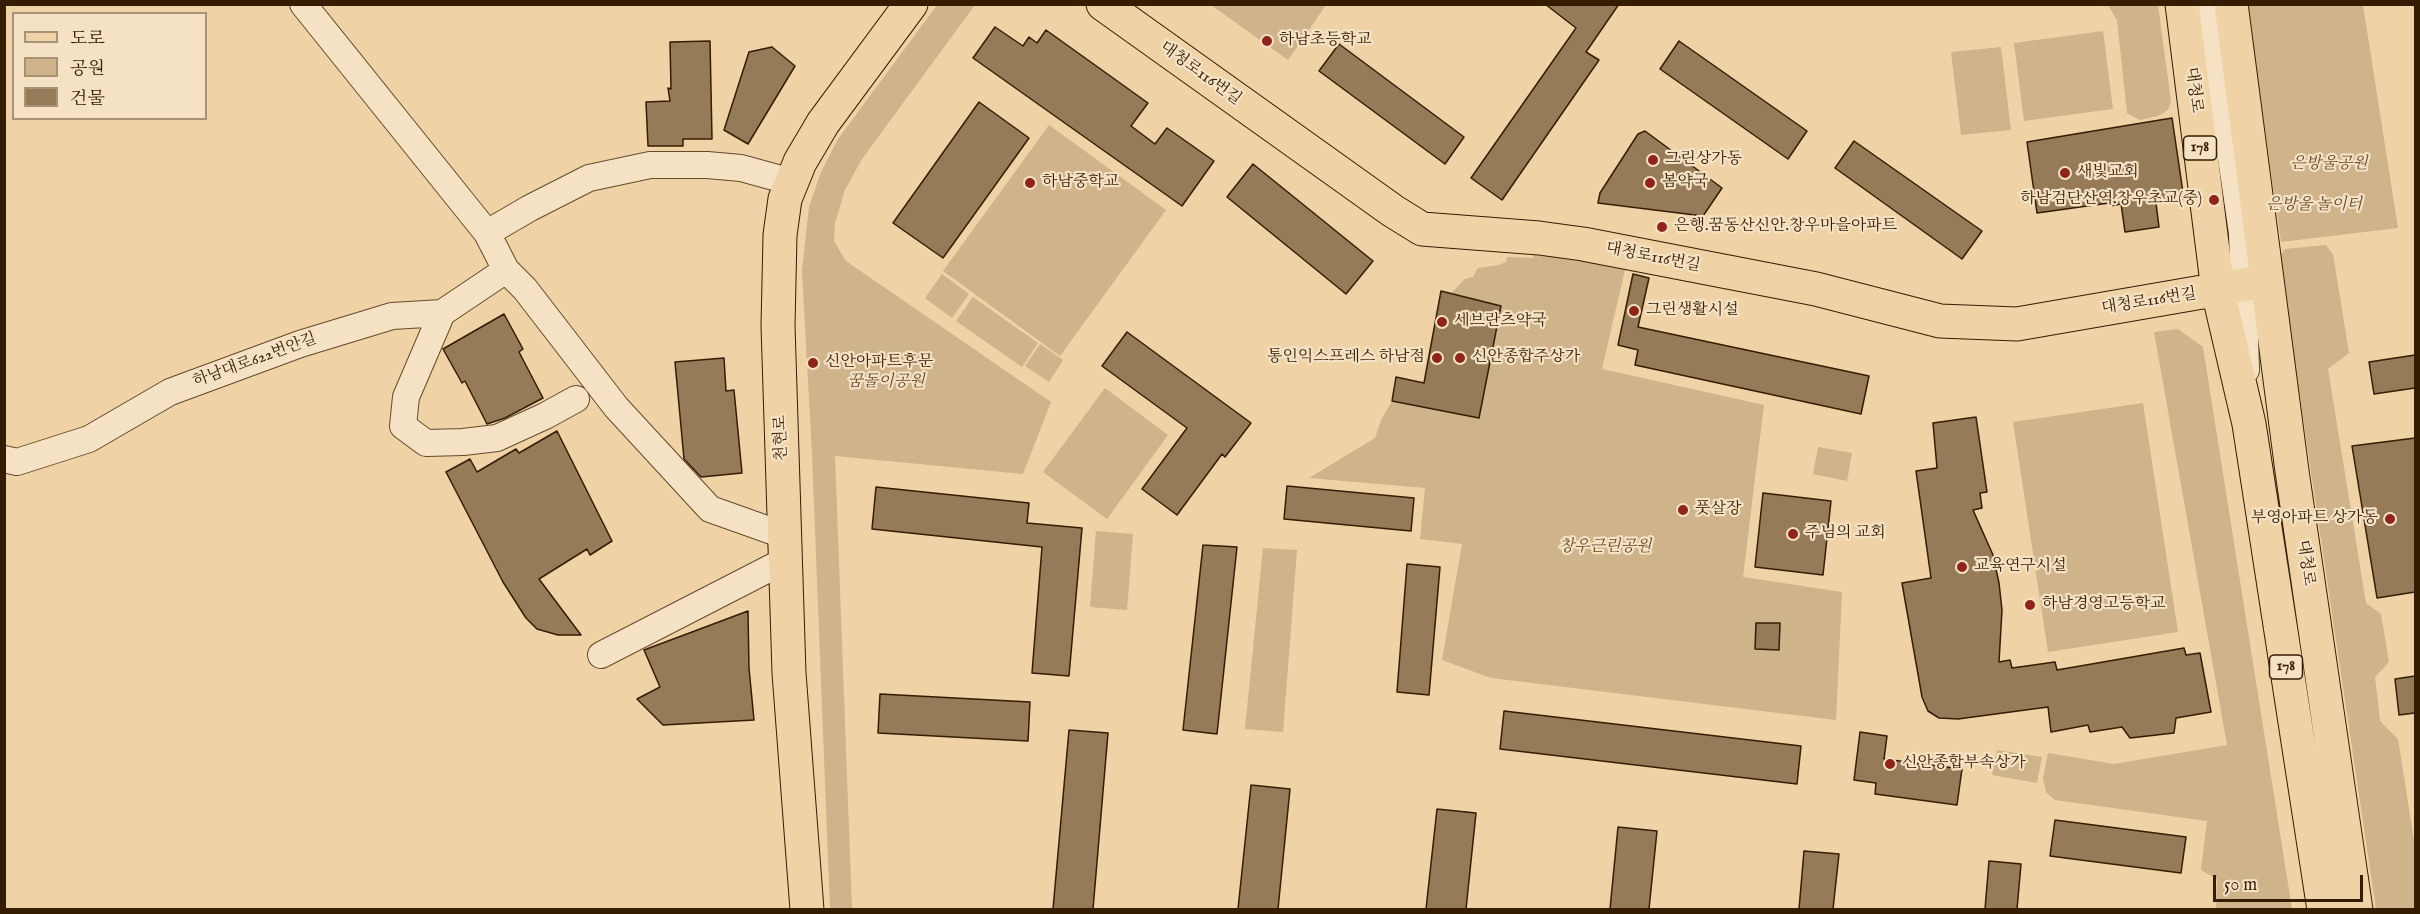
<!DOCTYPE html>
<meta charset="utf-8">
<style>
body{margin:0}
#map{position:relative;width:2420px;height:914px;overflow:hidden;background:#efd2a6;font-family:"IM FELL English","Noto Serif KR",serif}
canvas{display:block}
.frame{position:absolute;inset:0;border:6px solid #341d01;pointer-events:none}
.legend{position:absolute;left:12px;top:12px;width:195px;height:108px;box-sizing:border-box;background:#f5e2c5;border:2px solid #a89377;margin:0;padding:8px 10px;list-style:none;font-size:18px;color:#341d01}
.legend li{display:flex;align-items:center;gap:12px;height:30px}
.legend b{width:30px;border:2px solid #a89377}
.scale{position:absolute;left:2213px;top:875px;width:150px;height:27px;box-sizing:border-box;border:3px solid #341d01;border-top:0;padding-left:8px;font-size:18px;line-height:21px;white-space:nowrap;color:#341d01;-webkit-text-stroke:4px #f5e2c5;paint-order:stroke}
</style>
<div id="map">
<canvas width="2420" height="914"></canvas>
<div class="frame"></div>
<ul class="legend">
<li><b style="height:8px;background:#efd2a6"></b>도로</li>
<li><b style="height:16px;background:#cfb38a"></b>공원</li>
<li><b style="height:16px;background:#957b57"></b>건물</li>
</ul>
<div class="scale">50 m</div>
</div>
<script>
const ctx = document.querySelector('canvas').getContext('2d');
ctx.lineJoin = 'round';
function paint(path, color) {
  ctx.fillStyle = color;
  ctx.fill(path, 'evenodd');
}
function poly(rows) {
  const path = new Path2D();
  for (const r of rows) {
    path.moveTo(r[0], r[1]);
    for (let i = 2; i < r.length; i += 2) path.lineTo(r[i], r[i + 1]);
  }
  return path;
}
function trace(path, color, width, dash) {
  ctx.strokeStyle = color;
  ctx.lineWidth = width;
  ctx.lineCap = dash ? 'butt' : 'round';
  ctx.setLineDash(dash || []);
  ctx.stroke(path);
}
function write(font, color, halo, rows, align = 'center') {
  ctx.font = font + ' "IM FELL English","Noto Serif KR",serif';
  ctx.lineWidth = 4.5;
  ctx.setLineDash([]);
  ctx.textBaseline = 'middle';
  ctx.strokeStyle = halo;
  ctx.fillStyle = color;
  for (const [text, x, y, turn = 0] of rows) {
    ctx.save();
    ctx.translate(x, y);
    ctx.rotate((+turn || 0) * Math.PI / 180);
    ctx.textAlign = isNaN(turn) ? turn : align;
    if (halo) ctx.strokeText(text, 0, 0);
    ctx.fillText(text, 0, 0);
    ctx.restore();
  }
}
paint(poly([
 [937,5,975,5,862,159,845,190,835,223,834,241,846,261,1051,402,1023,474,835,456,852,909,830,909,812,454,802,271,809,207,821,172,838,139],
 [1211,5,1326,5,1288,60],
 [2108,5,2158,5,2171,101,2168,110,2158,116,2140,120,2127,113,2117,20],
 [2242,5,2363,5,2398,228,2281,242,2258,85,2253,83],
 [2103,31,2113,109,2024,121,2014,43],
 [2001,47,2011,130,1961,135,1951,52],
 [1049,125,1166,210,1060,356,943,271],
 [2326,245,2333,254,2349,353,2328,369,2366,603,2381,614,2389,662,2375,677,2380,721,2398,739,2415,847,2415,909,2376,909,2279,257,2285,249],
 [1534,255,1627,261,1602,369,1764,405,1743,577,1842,592,1836,720,1491,678,1442,660,1462,544,1420,539,1425,488,1309,478,1375,438,1381,420,1392,401,1479,418,1501,306,1451,293,1465,279,1473,277,1478,268,1499,265,1506,262,1507,257,1533,258],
 [942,274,969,294,952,318,925,298],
 [973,297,1038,343,1022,367,956,321],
 [2178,329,2203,347,2292,909,2216,909,2217,879,2201,870,2207,821,2055,800,2046,792,2043,778,2048,753,2114,764,2227,745,2154,332],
 [1040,344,1063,360,1049,382,1025,366],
 [1105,388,1168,435,1107,519,1043,472],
 [2143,403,2178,632,2048,652,2013,422],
 [1818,447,1852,453,1847,481,1813,474],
 [1096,531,1133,534,1127,610,1090,607],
 [1263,548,1297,550,1283,732,1245,729],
 [1997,750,2042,757,2037,783,1992,775]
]), '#cfb38a');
const building = poly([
 [1545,4,1619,4,1586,52,1599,60,1502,200,1471,178,1576,28,1545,4],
 [995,27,1023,46,1029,37,1037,43,1046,30,1148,103,1131,126,1155,144,1167,128,1214,161,1182,206,973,58,995,27],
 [710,41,712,139,683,139,683,146,648,146,646,102,670,101,668,88,671,89,670,42,710,41],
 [1679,41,1807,131,1788,159,1660,69,1679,41],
 [1339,44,1464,137,1445,164,1319,71,1339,44],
 [772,47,795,66,748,144,724,130,749,52,772,47],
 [979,102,1029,138,943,258,893,223,979,102],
 [2172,118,2184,199,2156,203,2159,227,2125,232,2121,204,2110,206,2109,203,2037,213,2027,142,2172,118],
 [1645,131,1722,188,1703,216,1598,203,1600,193,1638,134,1645,131],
 [1854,141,1982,231,1962,259,1835,168,1854,141],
 [1253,164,1373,261,1346,294,1227,197,1253,164],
 [1633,274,1649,278,1638,327,1869,376,1861,414,1635,365,1638,350,1618,345,1633,274],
 [1441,291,1501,306,1479,418,1392,401,1396,377,1424,383,1441,291],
 [504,314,523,349,519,352,543,398,505,418,487,424,465,381,462,383,443,349,504,314],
 [1127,332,1251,423,1225,457,1222,454,1177,515,1142,489,1187,428,1102,366,1127,332],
 [2415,355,2415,388,2374,394,2369,362,2415,355],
 [724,358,726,391,734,390,742,473,701,477,684,459,675,362,724,358],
 [1976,417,1987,492,1980,493,1982,508,1973,510,1993,555,1999,583,2002,610,1999,662,2010,660,2012,668,2055,662,2057,670,2184,648,2186,655,2200,653,2211,712,2176,718,2174,733,2130,738,2122,727,2090,732,2088,725,2051,732,2048,707,1958,719,1939,718,1928,711,1922,697,1902,583,1931,578,1916,471,1937,468,1933,423,1976,417],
 [557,431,612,541,590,555,587,549,539,579,581,635,558,635,537,629,526,618,503,582,446,472,470,459,477,472,516,449,519,453,557,431],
 [2415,438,2415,592,2377,598,2352,446,2415,438],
 [1287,486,1414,498,1411,531,1284,519,1287,486],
 [876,487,1029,503,1027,523,1082,528,1069,676,1032,673,1042,547,872,529,876,487],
 [1763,493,1831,501,1823,575,1755,567,1763,493],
 [1203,545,1237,547,1217,734,1183,730,1203,545],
 [1407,564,1440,567,1429,695,1397,692,1407,564],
 [748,611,749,668,754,720,663,725,637,699,660,687,644,650,748,611],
 [1756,623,1780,623,1779,650,1755,649,1756,623],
 [2415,676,2415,713,2399,715,2395,679,2415,676],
 [880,694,1030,702,1028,741,878,733,880,694],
 [1504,711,1801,746,1797,784,1500,749,1504,711],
 [1069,730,1108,733,1093,909,1053,909,1069,730],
 [1860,732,1887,736,1884,759,1962,769,1957,805,1875,794,1876,783,1854,780,1860,732],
 [1251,785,1290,789,1278,909,1238,909,1251,785],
 [1437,809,1476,813,1466,909,1426,909,1437,809],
 [2055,820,2186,837,2181,873,2050,856,2055,820],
 [1618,827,1657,831,1649,909,1610,909,1618,827],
 [1804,851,1839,854,1833,909,1799,909,1804,851],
 [1989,861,2021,864,2017,909,1985,909,1989,861]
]);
paint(building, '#957b57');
trace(building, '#341d01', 1.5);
const minor = poly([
 [303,4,487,233],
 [2204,4,2223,103,2242,233,2246,370],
 [442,313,406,397,403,426,426,443,463,442,497,438,545,416,576,399],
 [4,459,17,462,89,439,170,392,300,344,392,316,442,313,506,270],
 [786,536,710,509,616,407,525,289,506,270,487,233,530,208,589,178,650,165,707,165,741,168,792,182],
 [601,655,786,560]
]);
const major = poly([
 [1103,4,1393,211,1422,229,1539,238,1583,244,1816,289,1940,321,2017,324,2266,281],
 [2182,4,2218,291,2249,424,2324,910],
 [2231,4,2292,471,2356,910],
 [807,910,789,673,778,326,780,235,785,199,800,162,823,123,911,4]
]);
trace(minor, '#634a2a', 28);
trace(major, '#341d01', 35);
trace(minor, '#f5e2c5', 26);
trace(major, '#efd2a6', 33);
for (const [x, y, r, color] of [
 [1267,41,6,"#8f2418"],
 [1653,160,6,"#8f2418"],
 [2065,173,6,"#8f2418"],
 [1030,183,6,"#8f2418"],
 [1650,183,6,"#8f2418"],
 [2214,200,6,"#8f2418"],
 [1662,227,6,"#8f2418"],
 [1634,311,6,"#8f2418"],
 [1442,322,6,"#8f2418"],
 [1437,358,6,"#8f2418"],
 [1460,358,6,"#8f2418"],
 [813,363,6,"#8f2418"],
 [1683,510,6,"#8f2418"],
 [2390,519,6,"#8f2418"],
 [1793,534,6,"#8f2418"],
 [1962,567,6,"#8f2418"],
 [2030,605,6,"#8f2418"],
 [1890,764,6,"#8f2418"]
]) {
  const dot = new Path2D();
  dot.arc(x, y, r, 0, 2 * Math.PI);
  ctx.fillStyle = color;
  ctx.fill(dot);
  trace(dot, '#f5e2c5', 2);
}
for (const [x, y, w] of [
 [2200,148,33],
 [2286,667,33]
]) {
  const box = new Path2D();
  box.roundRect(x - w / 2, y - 12, w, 24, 4.5);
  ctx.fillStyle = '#f5e2c5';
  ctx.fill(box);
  trace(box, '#341d01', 1.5);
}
write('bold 15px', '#341d01', null, [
 ["178",2200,148],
 ["178",2286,667]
]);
write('16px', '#341d01', '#f5e2c5', [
 ["하남초등학교",1279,41],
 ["그린상가동",1665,160],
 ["새빛교회",2077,173],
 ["하남중학교",1042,183],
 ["봄약국",1662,183],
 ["하남검단산역.창우초교(중)",2202,200,"right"],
 ["은행.꿈동산신안.창우마을아파트",1674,227],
 ["그린생활시설",1646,311],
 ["세브란츠약국",1454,322],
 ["통인익스프레스 하남점",1425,358,"right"],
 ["신안종합주상가",1472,358],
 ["신안아파트후문",825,363],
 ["풋살장",1695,510],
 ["부영아파트 상가동",2378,519,"right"],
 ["주님의 교회",1805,534],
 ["교육연구시설",1974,567],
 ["하남경영고등학교",2042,605],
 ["신안종합부속상가",1902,764]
], 'left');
write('16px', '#341d01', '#f5e2c5', [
 ["대청로116번길",1200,74,36],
 ["대청로",2193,90,83],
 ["대청로116번길",1653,258,11],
 ["대청로116번길",2149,302,-9],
 ["하남대로622번안길",255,361,-20],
 ["천현로",782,438,-92],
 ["대청로",2305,563,82]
]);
write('italic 16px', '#624a2a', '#f5e2c5', [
 ["은방울공원",2329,165],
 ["은방울 놀이터",2314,206],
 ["꿈돌이공원",886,383],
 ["창우근린공원",1605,548]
]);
</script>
